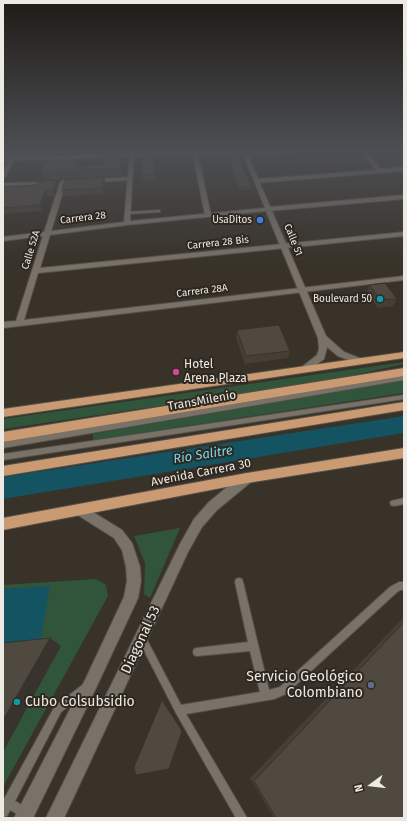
<!DOCTYPE html>
<meta charset="utf-8">
<style>
body{margin:0}
#map{position:relative;width:407px;height:821px;overflow:hidden;background:#383229;font-family:"Fira Sans",sans-serif}
canvas{display:block}
.frame{position:absolute;inset:0;border:4px solid #ede9e3;pointer-events:none}
.north{position:absolute;left:351px;top:765px;width:40px;height:40px;-webkit-text-stroke:3px #2e2820;paint-order:stroke;rotate:255deg;font-size:11px;font-weight:700;line-height:16px;text-align:center;color:#ede9e3}
.north::after{content:'';display:block;margin:auto;width:14px;height:18px;background:#ede9e3;clip-path:polygon(50% 0,100% 100%,50% 72%,0 100%)}
</style>
<div id="map">
<canvas width="407" height="821"></canvas>
<div class="frame"></div>
<div class="north">N</div>
</div>
<script>
const ctx = document.querySelector('canvas').getContext('2d');
ctx.lineJoin = 'round';
function paint(path, color) {
  ctx.fillStyle = color;
  ctx.fill(path, 'evenodd');
}
function poly(rows) {
  const path = new Path2D();
  for (const r of rows) {
    path.moveTo(r[0], r[1]);
    for (let i = 2; i < r.length; i += 2) path.lineTo(r[i], r[i + 1]);
  }
  return path;
}
function trace(path, color, width, dash) {
  ctx.strokeStyle = color;
  ctx.lineWidth = width;
  ctx.lineCap = dash ? 'butt' : 'round';
  ctx.setLineDash(dash || []);
  ctx.stroke(path);
}
function write(font, color, halo, rows, align = 'center') {
  ctx.font = font + ' "Fira Sans",sans-serif';
  ctx.lineWidth = 4;
  ctx.setLineDash([]);
  ctx.textBaseline = 'middle';
  ctx.strokeStyle = halo;
  ctx.fillStyle = color;
  for (const [text, x, y, turn = 0] of rows) {
    ctx.save();
    ctx.translate(x, y);
    ctx.rotate((+turn || 0) * Math.PI / 180);
    ctx.textAlign = isNaN(turn) ? turn : align;
    if (halo) ctx.strokeText(text, 0, 0);
    ctx.fillText(text, 0, 0);
    ctx.restore();
  }
}
paint(poly([
 [404,362,404,364,322,382,3,429,3,419],
 [404,380,404,393,93,440,93,434],
 [180,528,150,598,144,594,145,563,134,536],
 [96,579,106,585,108,596,3,787,3,585]
]), '#30553b');
paint(poly([
 [404,416,404,433,3,499,3,477],
 [50,586,40,645,3,648,3,589]
]), '#145361');
const service = poly([
 [159,210,160,210,160,212,127,214,125,213,127,212,159,210],
 [404,376,404,380,3,448,3,442,404,376],
 [404,395,404,399,3,460,3,454,404,395],
 [404,498,404,504,394,506,391,505,390,503,391,501,404,498],
 [239,578,242,579,243,582,269,690,280,687,390,587,399,582,404,582,404,590,400,590,396,593,286,694,274,699,186,714,247,818,236,818,176,713,138,639,139,636,142,635,145,636,181,705,260,692,250,651,197,656,194,655,193,652,194,649,197,648,248,642,235,582,236,579,239,578],
 [84,684,87,686,89,689,87,692,61,712,15,801,29,809,30,813,29,817,24,818,10,810,7,816,3,817,3,801,55,706,81,686,84,684]
]);
const minor = poly([
 [242,151,300,151,298,152,198,155,211,215,208,217,205,215,193,155,3,161,3,157,242,151],
 [360,151,365,151,381,169,404,167,404,171,257,183,254,181,257,179,376,170,360,151],
 [130,177,133,179,132,180,92,183,89,181,92,179,130,177],
 [63,180,66,182,40,268,404,232,404,236,38,273,24,320,404,276,404,280,3,328,3,322,16,321,60,182,63,180],
 [52,182,53,183,50,185,3,187,3,183,52,182],
 [404,195,404,199,269,211,266,209,269,207,404,195]
]);
const tertiary = poly([
 [130,151,134,151,130,221,265,208,242,151,246,151,326,336,344,352,362,359,364,361,362,363,356,363,338,356,327,347,324,359,309,370,303,370,301,368,303,366,317,355,319,349,318,338,266,211,127,225,3,241,3,237,124,222,130,151],
 [247,473,251,474,253,478,251,482,217,510,202,527,188,552,64,818,46,818,180,544,194,519,209,502,243,474,247,473],
 [80,504,122,530,132,543,140,567,141,581,138,598,96,688,33,818,14,818,86,678,124,597,127,581,126,567,122,550,114,538,76,514,74,510,76,506,80,504]
]);
const secondary = poly([
 [6,151,10,151,3,162,3,156,6,151],
 [14,151,18,151,6,176,3,178,3,171,14,151]
]);
const trunk = poly([
 [404,352,404,358,3,417,3,409,404,352],
 [404,368,404,376,3,442,3,432,404,368],
 [404,402,404,410,3,476,3,466,404,402],
 [404,448,404,458,247,483,3,530,3,518,247,473,404,448]
]);
trace(service, '#555048', 2);
trace(minor, '#555048', 2);
trace(tertiary, '#555048', 2);
trace(secondary, '#555048', 2);
trace(trunk, '#555048', 2);
paint(service, '#797268');
paint(minor, '#797268');
paint(tertiary, '#797268');
paint(secondary, '#797268');
paint(trunk, '#ca9b73');
paint(poly([
 [24,151,42,151,41,155,25,155],
 [107,151,129,151,128,152,121,153,122,159,121,176,43,180,41,172,78,165,103,165],
 [135,151,154,151,154,152,135,152],
 [153,152,156,181,143,181,142,175],
 [228,152,251,186,251,189,238,190,228,156],
 [104,177,105,183,103,194,63,196,62,190],
 [56,180,58,186,55,196,47,196,42,211,3,214,3,187,37,185],
 [369,285,397,299,393,306,378,308,367,293],
 [237,330,290,351,288,358,245,364,236,338],
 [404,617,404,818,274,818,250,778]
]), '#453f37');
paint(poly([
 [120,151,122,159,121,176,120,168],
 [104,177,105,183,103,194,102,188],
 [56,180,58,186,55,196,53,190],
 [45,191,47,196,42,211,40,205],
 [50,638,61,646,3,752,3,720],
 [162,700,183,732,170,768,169,769]
]), '#38332d');
const building = poly([
 [120,151,120,168,41,172,45,162,77,161,75,166,103,165,105,152,120,151],
 [143,152,153,152,155,175,142,175,143,152],
 [228,152,236,152,251,186,238,187,228,152],
 [104,177,102,188,62,190,65,180,104,177],
 [56,180,53,190,45,191,40,205,3,208,3,187,37,185,38,181,56,180],
 [385,283,397,299,381,300,369,285,385,283],
 [279,325,290,351,246,356,237,330,279,325],
 [404,622,404,818,276,818,254,781,404,622],
 [50,638,3,720,3,643,50,638],
 [162,700,182,731,169,769,136,775,134,767,162,700]
]);
paint(building, '#504940');
trace(building, '#38332d', 1);
const sky = ctx.createLinearGradient(0, 0, 0, 266);
sky.addColorStop(0, '#1f1c17');
sky.addColorStop(0.57, '#4d4f54');
sky.addColorStop(1, '#4d4f5400');
ctx.fillStyle = sky;
ctx.fillRect(0, 0, 407, 266);
for (const [x, y, r, color] of [
 [260,220,4,"#3f7fe0"],
 [380,299,4,"#0f9aa8"],
 [176,372,4,"#d1479c"],
 [371,685,4,"#5c6f8a"],
 [17,702,4,"#0f9aa8"]
]) {
  const dot = new Path2D();
  dot.arc(x, y, r, 0, 2 * Math.PI);
  ctx.fillStyle = color;
  ctx.fill(dot);
  trace(dot, '#2e2820', 1.5);
}
write('10px', '#ede9e3', '#2e2820', [
 ["Carrera 28",83,218,-7],
 ["Calle 51",293,240,68],
 ["Carrera 28 Bis",218,243,-6],
 ["Calle 52A",31,250,-73],
 ["Carrera 28A",202,291,-7]
]);
write('10px', '#ede9e3', '#2e2820', [
 ["UsaDitos",252,220],
 ["Boulevard 50",372,299]
], 'right');
write('12px', '#ede9e3', '#2e2820', [
 ["Hotel",184,365],
 ["Arena Plaza",184,379]
], 'left');
write('12px', '#ede9e3', '#2e2820', [
 ["TransMilenio",202,401,-10],
 ["Avenida Carrera 30",201,473,-11]
]);
write('italic 13px', '#79d6ee', '#2e2820', [
 ["Río Salitre",203,455,-9]
]);
write('14px', '#ede9e3', '#2e2820', [
 ["Diagonal 53",141,640,-65]
]);
write('14px', '#ede9e3', '#2e2820', [
 ["Servicio Geológico",363,677],
 ["Colombiano",363,693],
 ["Cubo Colsubsidio",25,702,"left"]
], 'right');
</script>
